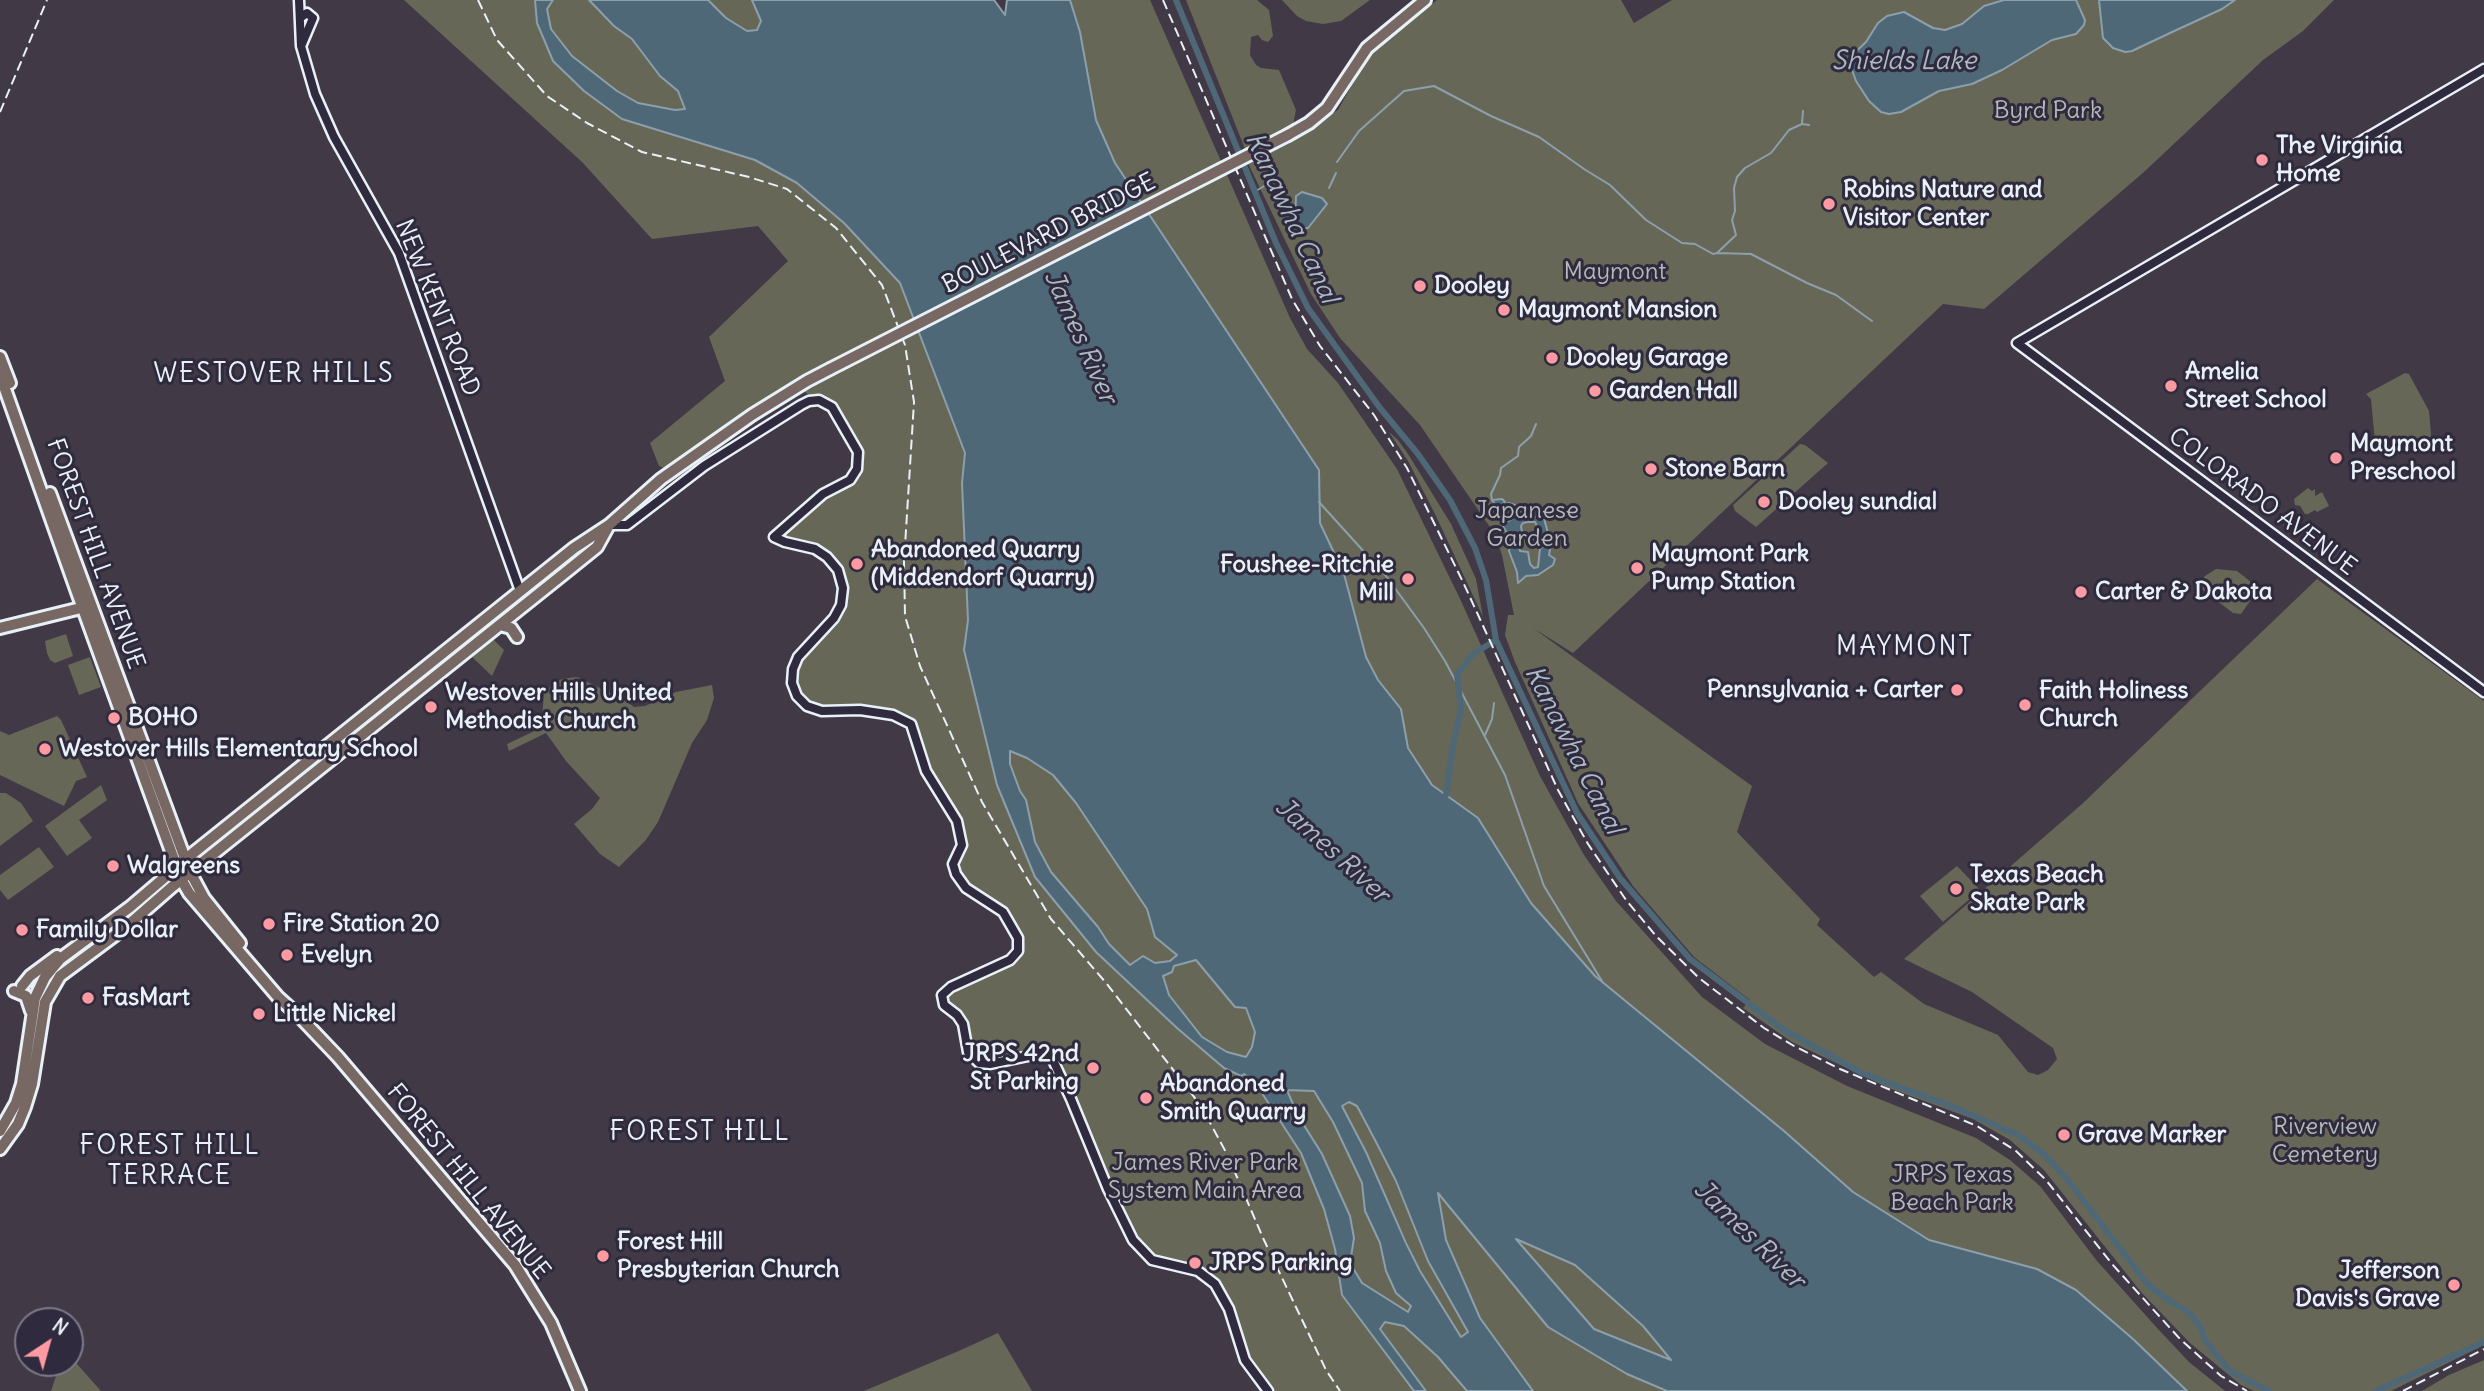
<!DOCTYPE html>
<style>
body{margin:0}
#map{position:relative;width:2484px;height:1391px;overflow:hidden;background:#423947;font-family:Delius,sans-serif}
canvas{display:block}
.north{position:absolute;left:14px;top:1307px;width:70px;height:70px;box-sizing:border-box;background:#2f2a3d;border:2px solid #797a88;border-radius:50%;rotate:36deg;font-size:19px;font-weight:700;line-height:28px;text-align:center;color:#e8f1f8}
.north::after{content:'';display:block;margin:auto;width:24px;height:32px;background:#ff9aa2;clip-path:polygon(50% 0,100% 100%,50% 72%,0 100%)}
</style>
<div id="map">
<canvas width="2484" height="1391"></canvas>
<div class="north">N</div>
</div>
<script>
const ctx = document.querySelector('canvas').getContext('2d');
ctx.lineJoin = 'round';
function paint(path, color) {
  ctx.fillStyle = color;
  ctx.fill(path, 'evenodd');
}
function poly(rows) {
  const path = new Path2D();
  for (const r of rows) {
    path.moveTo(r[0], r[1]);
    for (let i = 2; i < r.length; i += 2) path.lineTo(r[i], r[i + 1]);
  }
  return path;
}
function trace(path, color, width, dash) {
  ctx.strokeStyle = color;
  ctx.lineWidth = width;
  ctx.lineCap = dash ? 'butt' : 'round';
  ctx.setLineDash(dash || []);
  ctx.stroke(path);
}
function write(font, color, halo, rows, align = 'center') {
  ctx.font = font + ' Delius,sans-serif';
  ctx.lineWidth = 6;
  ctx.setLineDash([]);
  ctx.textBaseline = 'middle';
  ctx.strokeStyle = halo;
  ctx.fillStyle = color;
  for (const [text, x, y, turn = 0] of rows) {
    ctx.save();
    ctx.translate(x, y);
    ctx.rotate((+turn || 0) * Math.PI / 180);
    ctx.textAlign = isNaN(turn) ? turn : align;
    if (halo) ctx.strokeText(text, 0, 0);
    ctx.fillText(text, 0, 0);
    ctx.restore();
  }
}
paint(poly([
 [404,0,535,0,537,23,622,119,755,160,797,183,844,223,900,283,965,453,962,483,968,620,964,650,997,785,1035,877,1096,952,1177,1028,1224,1068,1244,1074,1256,1084,1301,1153,1324,1209,1335,1249,1342,1296,1414,1391,1268,1391,1245,1360,1229,1309,1205,1275,1165,1265,1140,1249,1071,1099,1047,1055,990,1064,971,1057,963,1024,944,1005,942,995,1010,960,1018,951,1018,937,1003,912,966,888,953,864,962,845,957,821,926,771,914,729,893,715,822,711,797,696,793,669,834,618,843,588,827,557,774,537,786,526,845,483,859,462,835,411,814,400,793,381,664,468,659,466,650,443,725,381,709,337,788,261,758,226,652,239,582,162],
 [553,0,589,0,597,7,614,26,632,39,660,76,678,91,685,109,675,110,638,103,617,91,572,56,551,29,547,9],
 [708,0,752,0,761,21,757,30,746,31,740,27,726,18],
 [1070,0,1150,0,1290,318,1307,349,1338,383,1397,469,1461,601,1540,776,1584,855,1616,901,1702,997,1765,1044,1847,1086,1976,1138,2010,1160,2040,1186,2097,1261,2158,1329,2189,1362,2225,1391,2187,1391,2133,1339,2076,1290,2037,1269,1929,1240,1853,1192,1784,1131,1595,976,1531,903,1478,818,1432,785,1408,748,1401,709,1378,680,1366,657,1336,554,1325,539,1320,523,1319,470,1115,163,1096,120,1080,32],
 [1186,0,1257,0,1269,10,1273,36,1268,42,1262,40,1258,35,1251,37,1250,55,1256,65,1261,68,1279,70,1296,110,1293,125,1245,149],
 [1282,0,1370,0,1341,21,1323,24,1306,21,1297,16],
 [1437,0,1621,0,1634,23,1672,0,2334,0,2303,31,2263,60,2144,172,1984,309,1943,304,1573,653,1533,628,1752,786,1737,832,1820,919,1817,925,1874,977,1881,972,1924,1004,1998,1035,2028,1072,2038,1075,2048,1070,2057,1059,2053,1048,1972,992,1904,959,2082,804,2317,579,2484,701,2484,1345,2391,1391,2254,1391,2241,1385,2190,1343,2141,1292,2044,1170,2010,1140,1973,1119,1889,1088,1792,1042,1743,1008,1750,1000,1694,957,1633,886,1578,803,1515,662,1505,635,1508,615,1514,615,1502,555,1494,533,1420,425,1340,338,1311,294,1245,157,1298,133,1338,110,1368,56,1386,39],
 [2405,373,2409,374,2429,411,2431,434,2429,448,2383,449,2377,452,2373,450,2375,443,2371,399,2366,394],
 [1389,432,1398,440,1408,454,1451,524,1476,579,1483,617,1435,514,1408,461],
 [1800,444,1805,445,1828,463,1756,527,1735,511,1733,505],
 [2308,488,2312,491,2315,489,2315,496,2322,492,2329,506,2317,512,2315,510,2308,514,2305,514,2300,506,2295,505,2294,499],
 [2216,569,2237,571,2256,586,2256,592,2241,614,2233,613,2203,590,2201,581,2205,576],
 [66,634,73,656,55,663,50,660,47,653,45,641],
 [493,639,504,650,492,676,472,657],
 [90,657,101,687,79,695,68,665],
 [577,677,623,699,634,707,645,706,676,692,712,685,714,698,707,720,692,743,658,822,645,841,619,867,600,854,574,824,592,809,600,798,566,761,546,733,509,751,507,744,545,726,542,716,544,694,553,684,562,679],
 [57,716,61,720,87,777,76,781,64,806,0,775,0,731,9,735],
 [1010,751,1027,758,1053,775,1076,803,1147,909,1155,937,1177,955,1170,961,1130,965,1109,944,1098,927,1051,872,1035,842,1026,800,1020,791,1010,764],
 [101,785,107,800,79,820,92,838,67,856,45,826],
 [0,793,6,793,21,803,33,821,0,846],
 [39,847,54,867,8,900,0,890,0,875],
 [1957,866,1980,890,1943,922,1920,896],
 [1196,960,1235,1007,1246,1008,1255,1032,1252,1047,1246,1057,1227,1052,1202,1037,1169,995,1163,976,1172,972,1173,966],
 [1286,1090,1314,1091,1333,1122,1362,1183,1365,1211,1380,1243,1386,1271,1396,1293,1411,1306,1408,1312,1362,1283,1350,1263,1354,1238,1350,1216,1322,1154,1297,1114],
 [1349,1101,1357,1106,1375,1140,1396,1181,1428,1261,1469,1333,1460,1337,1420,1271,1366,1152,1347,1118,1342,1106],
 [1437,1192,1460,1218,1627,1374,1667,1391,1533,1391,1480,1318,1446,1240],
 [1514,1238,1575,1265,1643,1326,1672,1361,1594,1329],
 [1385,1322,1404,1326,1438,1357,1467,1391,1426,1391,1379,1329],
 [998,1333,1032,1391,864,1391,961,1350],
 [70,1356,101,1391,51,1391,60,1364,70,1363],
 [2484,1360,2484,1391,2422,1391,2449,1375]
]), '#676758');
const water = poly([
 [535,0,553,0,547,9,551,29,572,56,617,91,638,103,675,110,685,109,678,91,660,76,632,39,614,26,589,0,708,0,726,18,747,31,757,30,761,21,752,0,994,0,1005,15,1007,0,1070,0,1080,32,1096,120,1115,163,1319,470,1320,523,1344,574,1366,657,1378,680,1401,709,1408,748,1432,785,1478,818,1531,903,1595,976,1784,1131,1853,1192,1929,1240,2037,1269,2076,1290,2133,1339,2187,1391,1667,1391,1627,1374,1548,1327,1438,1193,1446,1240,1480,1318,1533,1391,1467,1391,1438,1357,1404,1326,1385,1322,1380,1329,1426,1391,1414,1391,1342,1295,1335,1249,1324,1209,1301,1153,1256,1084,1244,1074,1241,1076,1224,1068,1177,1028,1096,952,1035,877,997,785,964,650,968,620,962,483,965,453,900,283,844,223,797,183,755,160,622,119,584,91,553,61,537,23,535,0],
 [1010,751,1027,758,1053,775,1076,803,1147,909,1155,937,1177,955,1170,961,1155,963,1143,956,1130,965,1109,944,1098,927,1051,872,1035,842,1026,800,1020,791,1010,764,1010,751],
 [1196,960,1235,1007,1246,1008,1255,1032,1252,1047,1246,1057,1227,1052,1202,1037,1169,995,1163,976,1172,972,1174,966,1196,960],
 [1287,1090,1314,1091,1333,1122,1362,1183,1365,1211,1380,1243,1386,1271,1396,1293,1411,1306,1408,1312,1362,1283,1350,1263,1354,1238,1350,1216,1322,1154,1297,1114,1287,1090],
 [1349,1102,1357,1106,1375,1140,1396,1181,1428,1261,1468,1332,1461,1337,1420,1271,1406,1243,1366,1152,1342,1106,1349,1102],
 [1516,1239,1575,1265,1643,1326,1671,1360,1594,1329,1516,1239],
 [2004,0,2076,0,2085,20,2084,25,2076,34,2052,40,2002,70,1972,84,1939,91,1901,112,1889,114,1881,112,1869,101,1856,81,1848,59,1866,42,1878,23,1887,16,1904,12,1933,28,1945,30,1962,24,1984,6,2004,0],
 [2099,0,2235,0,2222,9,2170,33,2132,51,2125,52,2113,48,2103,38,2099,0],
 [1302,192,1322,198,1327,204,1308,228,1299,228,1295,222,1296,196,1302,192],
 [1502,499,1505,502,1499,507,1498,512,1508,521,1512,519,1508,503,1515,505,1524,515,1529,512,1528,506,1532,504,1535,506,1531,512,1534,517,1543,515,1551,544,1549,555,1555,559,1553,565,1538,575,1526,576,1518,583,1517,572,1509,551,1512,541,1496,515,1496,506,1492,500,1502,499],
 [1528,522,1535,522,1537,526,1539,537,1544,546,1540,549,1538,567,1534,568,1530,564,1528,552,1520,551,1519,547,1523,539,1521,526,1523,523,1528,522]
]);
paint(water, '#4f6877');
trace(water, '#8c9fab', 2);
trace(poly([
 [1802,123,1803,111],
 [1337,162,1359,131,1404,91,1434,86,1491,116,1539,137,1584,169,1610,185,1646,220,1682,243,1695,244,1713,254,1717,253,1736,235,1732,220,1735,211,1734,188,1737,177,1745,168,1771,153,1789,130,1802,124,1809,125],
 [1329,188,1336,173],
 [1254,192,1273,181],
 [1717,253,1751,254,1807,283,1836,295,1872,321],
 [1492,500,1491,494,1500,475,1501,468,1518,456,1519,447,1531,436,1536,424],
 [1319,502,1386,576,1424,628,1445,661,1505,775,1544,886,1602,981],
 [1485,735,1492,719,1494,703]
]), '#8c9fab', 2);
trace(poly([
 [1176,0,1276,243,1308,308,1380,408,1418,454,1450,500,1475,548,1486,580,1496,640,1577,813,1620,878,1690,959,1784,1030,1862,1073,1951,1106,2018,1135,2045,1155,2067,1179,2148,1285,2168,1300,2187,1311,2200,1326,2206,1342,2230,1371,2269,1391],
 [1446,795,1453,745,1461,709,1457,675,1473,654,1496,640],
 [2376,1391,2484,1342]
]), '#4f6877', 6);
const minor = poly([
 [299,0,301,46,315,94,334,137,399,253,520,591],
 [300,18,307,13,313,18,302,44],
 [2484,69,2017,343,2484,692],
 [609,525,627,525,704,466,801,405,809,401,819,400,832,407,858,452,857,469,850,480,823,494,774,537,785,542,815,549,827,557,838,570,843,588,841,605,834,618,798,657,793,669,792,683,797,696,807,706,822,711,860,710,893,715,911,724,926,771,957,821,962,845,953,864,956,874,966,888,1003,912,1018,938,1018,951,1010,960,951,987,942,995,944,1005,957,1015,963,1024,968,1052,979,1063,990,1064,1038,1054,1052,1058,1071,1099,1108,1189,1133,1240,1152,1260,1198,1271,1215,1284,1229,1309,1245,1360,1268,1391]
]);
const major = poly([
 [1288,135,1309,123,1327,108,1367,48,1425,0],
 [0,357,10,383],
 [0,375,77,592,181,879,189,893,278,997,299,1016,338,1057,515,1265,551,1323,580,1391],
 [50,493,190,872,204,898,240,943],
 [500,625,511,628,517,637],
 [0,628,89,606],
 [22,986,30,976,57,956],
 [14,991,26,996,31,1011],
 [0,1131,16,1103,22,1084,35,998,45,977,60,959,130,907,192,854,574,548,609,525,661,479,752,415,807,381,830,369],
 [0,1149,18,1124,25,1107,32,1084,45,1002,60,976,126,927,173,886,566,572,597,547,608,527]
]);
trace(minor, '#e8f1f8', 13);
trace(major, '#e8f1f8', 16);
trace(minor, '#2f2a3d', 8);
trace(major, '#776864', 10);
trace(poly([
 [478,0,497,40,547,96,587,123,642,152,749,177,787,189,836,228,882,285,905,345,914,402,904,562,905,616,920,666,982,802,1051,919,1107,984,1201,1106,1228,1156,1263,1238,1326,1370,1340,1391],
 [1163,0,1292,299,1320,346,1374,415,1407,468,1463,582,1558,790,1588,844,1626,900,1656,936,1699,978,1764,1028,1794,1046,1840,1069,1977,1126,2016,1151,2046,1180,2112,1264,2180,1339,2221,1376,2247,1391],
 [0,112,47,0],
 [2403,1391,2484,1349]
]), '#e8f1f8', 2, [10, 5]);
const majorBridge = poly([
 [830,369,1288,135]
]);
trace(majorBridge, '#e8f1f8', 16, []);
trace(majorBridge, '#776864', 10);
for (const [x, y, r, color] of [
 [2262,160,7,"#ff9aa2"],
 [1829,204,7,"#ff9aa2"],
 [1420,286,7,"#ff9aa2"],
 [1504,310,7,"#ff9aa2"],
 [1552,358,7,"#ff9aa2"],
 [2171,386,7,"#ff9aa2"],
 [1595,391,7,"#ff9aa2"],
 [2336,458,7,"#ff9aa2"],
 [1651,469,7,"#ff9aa2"],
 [1764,502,7,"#ff9aa2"],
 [857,564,7,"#ff9aa2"],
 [1637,568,7,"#ff9aa2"],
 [1408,579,7,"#ff9aa2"],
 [2081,592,7,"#ff9aa2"],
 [1957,690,7,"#ff9aa2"],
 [2025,705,7,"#ff9aa2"],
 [431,707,7,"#ff9aa2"],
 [114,718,7,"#ff9aa2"],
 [45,749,7,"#ff9aa2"],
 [113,866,7,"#ff9aa2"],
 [1956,889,7,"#ff9aa2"],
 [269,924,7,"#ff9aa2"],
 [22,930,7,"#ff9aa2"],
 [287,955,7,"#ff9aa2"],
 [88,998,7,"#ff9aa2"],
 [259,1014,7,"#ff9aa2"],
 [1093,1068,7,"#ff9aa2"],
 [1146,1098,7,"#ff9aa2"],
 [2064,1135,7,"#ff9aa2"],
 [603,1256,7,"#ff9aa2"],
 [1195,1263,7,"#ff9aa2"],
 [2454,1285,7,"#ff9aa2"]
]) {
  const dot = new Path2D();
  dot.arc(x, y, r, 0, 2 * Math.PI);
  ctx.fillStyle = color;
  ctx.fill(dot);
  trace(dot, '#2f2a3d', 2.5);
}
write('24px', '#b4bab8', '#2f2a3d', [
 ["Byrd Park",2048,111],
 ["Maymont",1615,272],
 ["Japanese",1527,511],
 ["Garden",1527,539],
 ["Riverview",2325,1127],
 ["Cemetery",2325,1155],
 ["James River Park",1205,1163],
 ["System Main Area",1205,1191],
 ["JRPS Texas",1952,1175],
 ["Beach Park",1952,1203]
]);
write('bold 24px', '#e8f1f8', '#2f2a3d', [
 ["The Virginia",2276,146],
 ["Home",2276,174],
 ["Robins Nature and",1843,190],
 ["Visitor Center",1843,218],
 ["Dooley",1434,286],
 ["Maymont Mansion",1518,310],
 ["Dooley Garage",1566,358],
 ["Amelia",2185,372],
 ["Street School",2185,400],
 ["Garden Hall",1609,391],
 ["Maymont",2350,444],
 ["Preschool",2350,472],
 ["Stone Barn",1665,469],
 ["Dooley sundial",1778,502],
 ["Abandoned Quarry",871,550],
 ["(Middendorf Quarry)",871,578],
 ["Maymont Park",1651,554],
 ["Pump Station",1651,582],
 ["Foushee-Ritchie",1394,565,"right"],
 ["Mill",1394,593,"right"],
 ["Carter & Dakota",2095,592],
 ["Pennsylvania + Carter",1943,690,"right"],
 ["Faith Holiness",2039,691],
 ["Church",2039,719],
 ["Westover Hills United",445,693],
 ["Methodist Church",445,721],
 ["BOHO",128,718],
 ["Westover Hills Elementary School",59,749],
 ["Walgreens",127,866],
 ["Texas Beach",1970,875],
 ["Skate Park",1970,903],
 ["Fire Station 20",283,924],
 ["Family Dollar",36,930],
 ["Evelyn",301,955],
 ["FasMart",102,998],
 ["Little Nickel",273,1014],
 ["JRPS 42nd",1079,1054,"right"],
 ["St Parking",1079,1082,"right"],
 ["Abandoned",1160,1084],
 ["Smith Quarry",1160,1112],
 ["Grave Marker",2078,1135],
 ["Forest Hill",617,1242],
 ["Presbyterian Church",617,1270],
 ["JRPS Parking",1209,1263],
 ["Jefferson",2440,1271,"right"],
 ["Davis's Grave",2440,1299,"right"]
], 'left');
write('24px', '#e8f1f8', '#2f2a3d', [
 ["BOULEVARD BRIDGE",1049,234,-27],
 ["NEW KENT ROAD",437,308,68],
 ["COLORADO AVENUE",2262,502,37],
 ["FOREST HILL AVENUE",95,554,70],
 ["FOREST HILL AVENUE",468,1182,51]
]);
write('italic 26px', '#abbac4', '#2f2a3d', [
 ["Shields Lake",1904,62],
 ["Kanawha Canal",1291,218,65],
 ["James River",1080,337,66],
 ["Kanawha Canal",1573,750,63],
 ["James River",1332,851,42],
 ["James River",1749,1235,44]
]);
ctx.letterSpacing = '2px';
write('26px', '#e8f1f8', '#2f2a3d', [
 ["WESTOVER HILLS",274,375],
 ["MAYMONT",1905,648],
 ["FOREST HILL",700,1133],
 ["FOREST HILL",170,1147],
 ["TERRACE",170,1177]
]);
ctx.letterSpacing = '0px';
</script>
